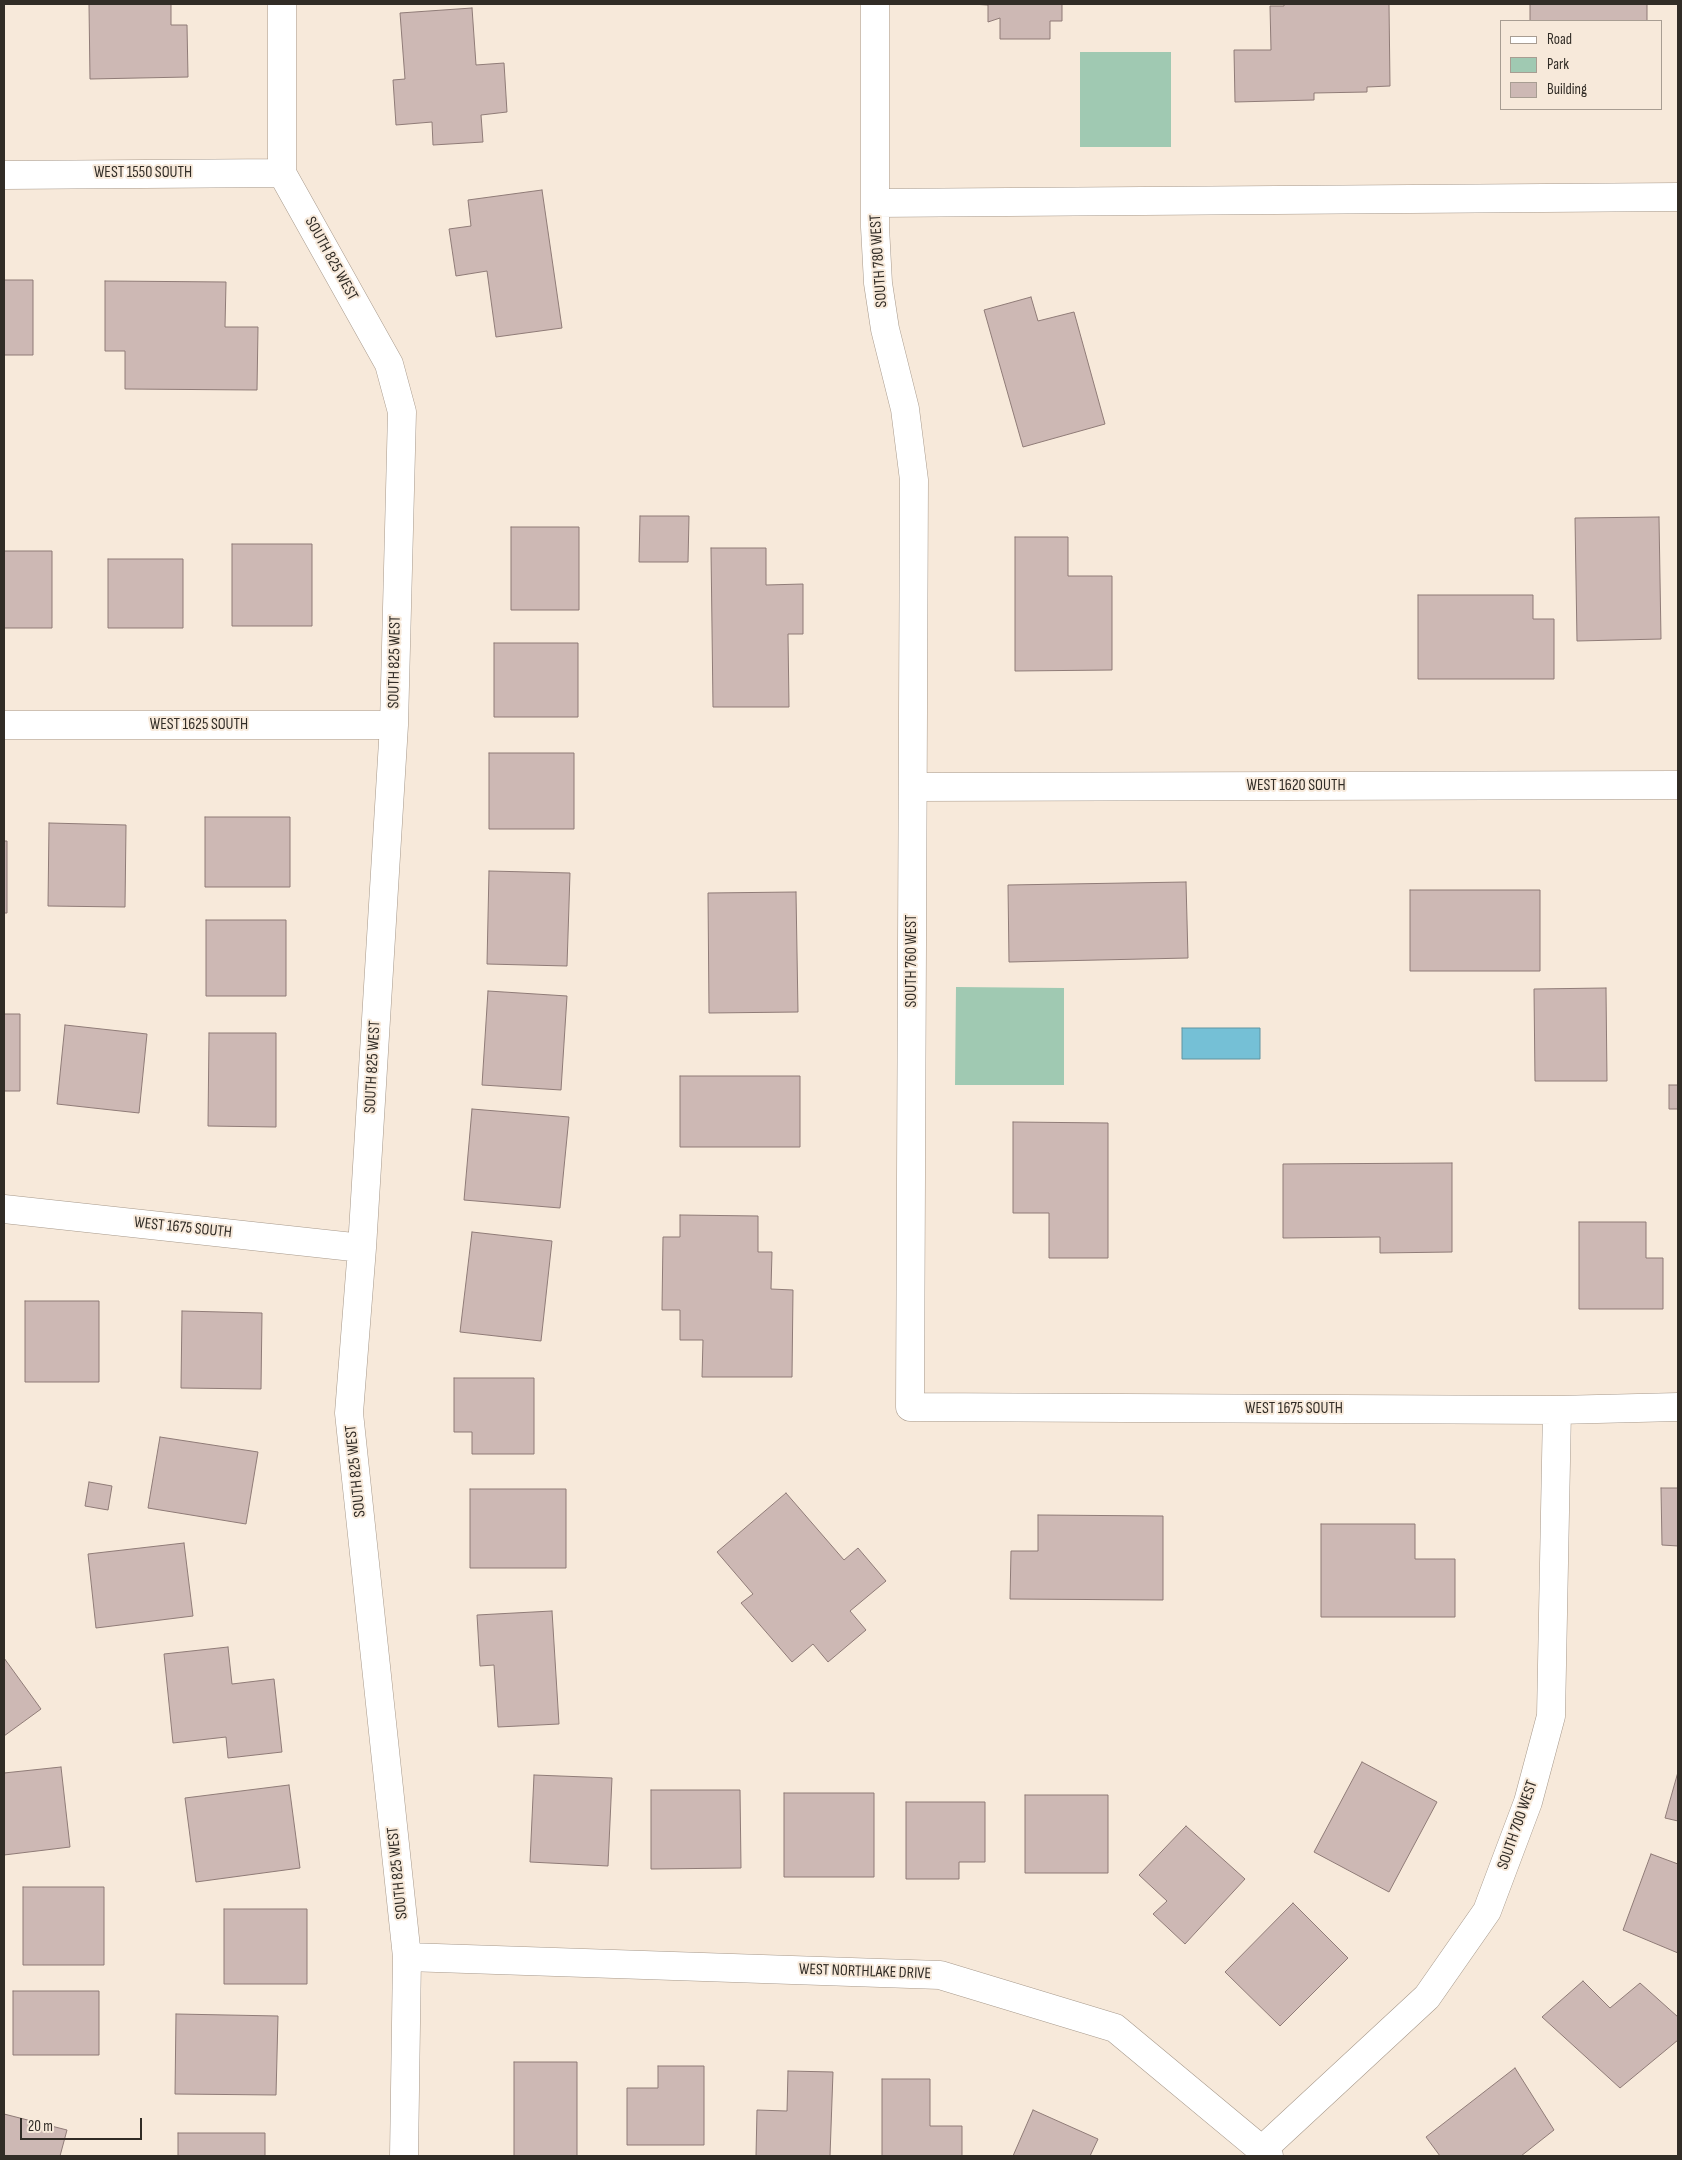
<!DOCTYPE html>
<style>
body{margin:0}
#map{position:relative;width:1682px;height:2160px;overflow:hidden;background:#f7e9da;font-family:"Sofia Sans Condensed",sans-serif}
canvas{display:block}
.frame{position:absolute;inset:0;border:5px solid #312c26;pointer-events:none}
.legend{position:absolute;left:1500px;top:20px;width:162px;height:90px;box-sizing:border-box;background:#f7e9da;border:1px solid #a89d92;margin:0;padding:6px 9px;list-style:none;font-size:15px;color:#312c26}
.legend li{display:flex;align-items:center;gap:10px;height:25px}
.legend b{width:25px;border:1px solid #a89d92}
.scale{position:absolute;left:20px;top:2118px;width:122px;height:22px;box-sizing:border-box;border:2px solid #312c26;border-top:0;padding-left:6px;font-size:15px;line-height:18px;white-space:nowrap;color:#312c26;-webkit-text-stroke:4px #f7e9da;paint-order:stroke}
</style>
<div id="map">
<canvas width="1682" height="2160"></canvas>
<div class="frame"></div>
<ul class="legend">
<li><b style="height:6px;background:#fff"></b>Road</li>
<li><b style="height:14px;background:#a0c9b2"></b>Park</li>
<li><b style="height:14px;background:#cdb8b4"></b>Building</li>
</ul>
<div class="scale">20 m</div>
</div>
<script>
const ctx = document.querySelector('canvas').getContext('2d');
ctx.lineJoin = 'round';
function paint(path, color) {
  ctx.fillStyle = color;
  ctx.fill(path, 'evenodd');
}
function poly(rows) {
  const path = new Path2D();
  for (const r of rows) {
    path.moveTo(r[0], r[1]);
    for (let i = 2; i < r.length; i += 2) path.lineTo(r[i], r[i + 1]);
  }
  return path;
}
function trace(path, color, width, dash) {
  ctx.strokeStyle = color;
  ctx.lineWidth = width;
  ctx.lineCap = dash ? 'butt' : 'round';
  ctx.setLineDash(dash || []);
  ctx.stroke(path);
}
function write(font, color, halo, rows, align = 'center') {
  ctx.font = font + ' "Sofia Sans Condensed",sans-serif';
  ctx.lineWidth = 4;
  ctx.setLineDash([]);
  ctx.textBaseline = 'middle';
  ctx.strokeStyle = halo;
  ctx.fillStyle = color;
  for (const [text, x, y, turn = 0] of rows) {
    ctx.save();
    ctx.translate(x, y);
    ctx.rotate((+turn || 0) * Math.PI / 180);
    ctx.textAlign = isNaN(turn) ? turn : align;
    if (halo) ctx.strokeText(text, 0, 0);
    ctx.fillText(text, 0, 0);
    ctx.restore();
  }
}
paint(poly([
 [1080,52,1171,52,1171,147,1080,147],
 [956,987,1064,988,1064,1085,955,1085]
]), '#a0c9b2');
const water = poly([
 [1182,1028,1260,1028,1260,1059,1182,1059,1182,1028]
]);
paint(water, '#75c0d6');
trace(water, '#6194a1', 1);
const building = poly([
 [89,4,171,4,171,25,187,25,188,77,90,79,89,4],
 [971,4,1062,4,1062,21,1050,21,1050,39,1000,39,1000,18,988,22,988,5,971,4],
 [1284,4,1389,4,1390,86,1367,87,1367,92,1314,93,1314,100,1235,102,1234,50,1271,50,1270,6,1284,6,1284,4],
 [1530,4,1647,4,1647,21,1530,21,1530,4],
 [472,8,476,65,504,63,507,112,481,115,483,142,433,145,432,122,396,125,393,80,405,79,400,13,472,8],
 [542,190,562,328,496,337,487,271,456,276,449,229,471,226,468,200,542,190],
 [4,280,33,280,33,355,4,355,4,280],
 [105,281,226,282,225,327,258,327,257,390,125,389,125,351,105,351,105,281],
 [1031,297,1038,321,1074,312,1105,424,1023,447,984,310,1031,297],
 [640,516,689,516,688,562,639,562,640,516],
 [1659,517,1661,639,1577,641,1575,518,1659,517],
 [511,527,579,527,579,610,511,610,511,527],
 [1015,537,1068,537,1068,576,1112,576,1112,670,1015,671,1015,537],
 [232,544,312,544,312,626,232,626,232,544],
 [711,548,766,548,766,585,803,584,803,634,788,634,789,707,713,707,711,548],
 [4,551,52,551,52,628,4,628,4,551],
 [108,559,183,559,183,628,108,628,108,559],
 [1418,595,1533,595,1533,619,1554,619,1554,679,1418,679,1418,595],
 [494,643,578,643,578,717,494,717,494,643],
 [489,753,574,753,574,829,489,829,489,753],
 [205,817,290,817,290,887,205,887,205,817],
 [49,823,126,825,125,907,48,906,49,823],
 [4,841,7,841,7,913,4,913,4,841],
 [489,871,570,873,567,966,487,964,489,871],
 [1186,882,1188,958,1009,962,1008,885,1186,882],
 [1410,890,1540,890,1540,971,1410,971,1410,890],
 [796,892,798,1012,709,1013,708,893,796,892],
 [206,920,286,920,286,996,206,996,206,920],
 [1606,988,1607,1081,1535,1081,1534,989,1606,988],
 [488,991,567,996,561,1090,482,1085,488,991],
 [4,1014,20,1014,20,1091,4,1091,4,1014],
 [65,1025,147,1034,139,1113,57,1104,65,1025],
 [209,1033,276,1033,276,1127,208,1126,209,1033],
 [680,1076,800,1076,800,1147,680,1147,680,1076],
 [1669,1085,1678,1085,1678,1109,1669,1109,1669,1085],
 [472,1109,569,1117,560,1208,464,1200,472,1109],
 [1013,1122,1108,1123,1108,1258,1049,1258,1049,1213,1013,1213,1013,1122],
 [1452,1163,1452,1252,1380,1253,1380,1237,1283,1238,1283,1164,1452,1163],
 [680,1215,758,1216,758,1252,772,1252,771,1289,793,1290,792,1377,702,1377,703,1340,680,1340,680,1310,662,1310,663,1237,680,1237,680,1215],
 [1579,1222,1646,1222,1646,1258,1663,1258,1663,1309,1579,1309,1579,1222],
 [472,1232,552,1241,541,1341,460,1332,472,1232],
 [25,1301,99,1301,99,1382,25,1382,25,1301],
 [182,1311,262,1313,261,1389,181,1388,182,1311],
 [454,1378,534,1378,534,1454,472,1454,472,1432,454,1432,454,1378],
 [160,1437,258,1452,246,1524,148,1508,160,1437],
 [89,1482,112,1486,108,1510,85,1506,89,1482],
 [1661,1488,1678,1488,1678,1546,1662,1545,1661,1488],
 [470,1489,566,1489,566,1568,470,1568,470,1489],
 [786,1493,844,1560,858,1548,886,1581,850,1611,866,1630,828,1662,813,1644,792,1662,741,1603,753,1594,717,1552,786,1493],
 [1038,1515,1163,1516,1163,1600,1010,1599,1011,1551,1038,1551,1038,1515],
 [1321,1524,1415,1524,1415,1559,1455,1559,1455,1617,1321,1617,1321,1524],
 [184,1543,193,1616,96,1628,88,1554,184,1543],
 [552,1611,559,1724,498,1727,494,1665,480,1666,477,1615,552,1611],
 [228,1647,232,1684,274,1679,282,1752,228,1758,226,1737,173,1743,164,1654,228,1647],
 [4,1658,41,1709,4,1736,4,1658],
 [1362,1762,1437,1802,1389,1892,1314,1852,1362,1762],
 [61,1767,70,1847,4,1855,4,1773,61,1767],
 [1678,1772,1678,1821,1665,1818,1678,1772],
 [534,1775,612,1778,608,1866,530,1862,534,1775],
 [289,1785,300,1868,196,1882,185,1798,289,1785],
 [651,1790,740,1790,741,1868,651,1869,651,1790],
 [784,1793,874,1793,874,1877,784,1877,784,1793],
 [1025,1795,1108,1795,1108,1873,1025,1873,1025,1795],
 [906,1802,985,1802,985,1862,959,1862,959,1879,906,1879,906,1802],
 [1186,1826,1245,1879,1185,1944,1153,1914,1167,1901,1139,1875,1186,1826],
 [1651,1854,1678,1864,1678,1953,1623,1930,1651,1854],
 [23,1887,104,1887,104,1965,23,1965,23,1887],
 [1293,1903,1348,1958,1280,2026,1225,1972,1293,1903],
 [224,1909,307,1909,307,1984,224,1984,224,1909],
 [1583,1981,1610,2008,1640,1983,1678,2017,1678,2040,1620,2088,1542,2017,1583,1981],
 [13,1991,99,1991,99,2055,13,2055,13,1991],
 [176,2014,278,2016,276,2095,175,2094,176,2014],
 [514,2062,577,2062,577,2156,514,2156,514,2062],
 [658,2066,704,2066,704,2145,627,2145,627,2088,658,2088,658,2066],
 [1515,2068,1554,2130,1521,2156,1440,2156,1426,2137,1515,2068],
 [788,2071,833,2072,830,2156,756,2156,757,2110,787,2111,788,2071],
 [882,2079,930,2079,930,2126,962,2126,962,2156,882,2156,882,2079],
 [1033,2110,1098,2139,1090,2156,1013,2156,1033,2110],
 [4,2114,67,2130,60,2156,4,2156,4,2114],
 [178,2133,265,2133,265,2156,178,2156,178,2133]
]);
paint(building, '#cdb8b4');
trace(building, '#8f7b77', 1);
const street = poly([
 [282,4,282,173,389,364,402,412,394,725,362,1248,349,1413,407,1957,404,2156],
 [875,4,875,227,878,283,885,329,905,409,914,480,910,1407,1557,1410,1678,1407],
 [4,175,282,173],
 [875,203,1678,197],
 [4,725,394,725],
 [913,787,1678,785],
 [4,1209,362,1248],
 [407,1957,940,1975,1115,2028,1269,2156],
 [1263,2149,1427,1997,1487,1911,1528,1802,1551,1716,1557,1410]
]);
trace(street, '#a7998b', 29);
trace(street, '#fff', 28);
write('16px', '#312c26', '#f7e9da', [
 ["WEST 1550 SOUTH",143,173],
 ["SOUTH 825 WEST",331,259,61],
 ["SOUTH 780 WEST",879,261,-94],
 ["SOUTH 825 WEST",395,662,-89],
 ["WEST 1625 SOUTH",199,725],
 ["WEST 1620 SOUTH",1296,786],
 ["SOUTH 760 WEST",912,961,-90],
 ["SOUTH 825 WEST",373,1067,-87],
 ["WEST 1675 SOUTH",183,1228,6],
 ["WEST 1675 SOUTH",1294,1409],
 ["SOUTH 825 WEST",356,1471,-96],
 ["SOUTH 700 WEST",1518,1825,-71],
 ["SOUTH 825 WEST",398,1873,-96],
 ["WEST NORTHLAKE DRIVE",865,1972,2]
]);
</script>
